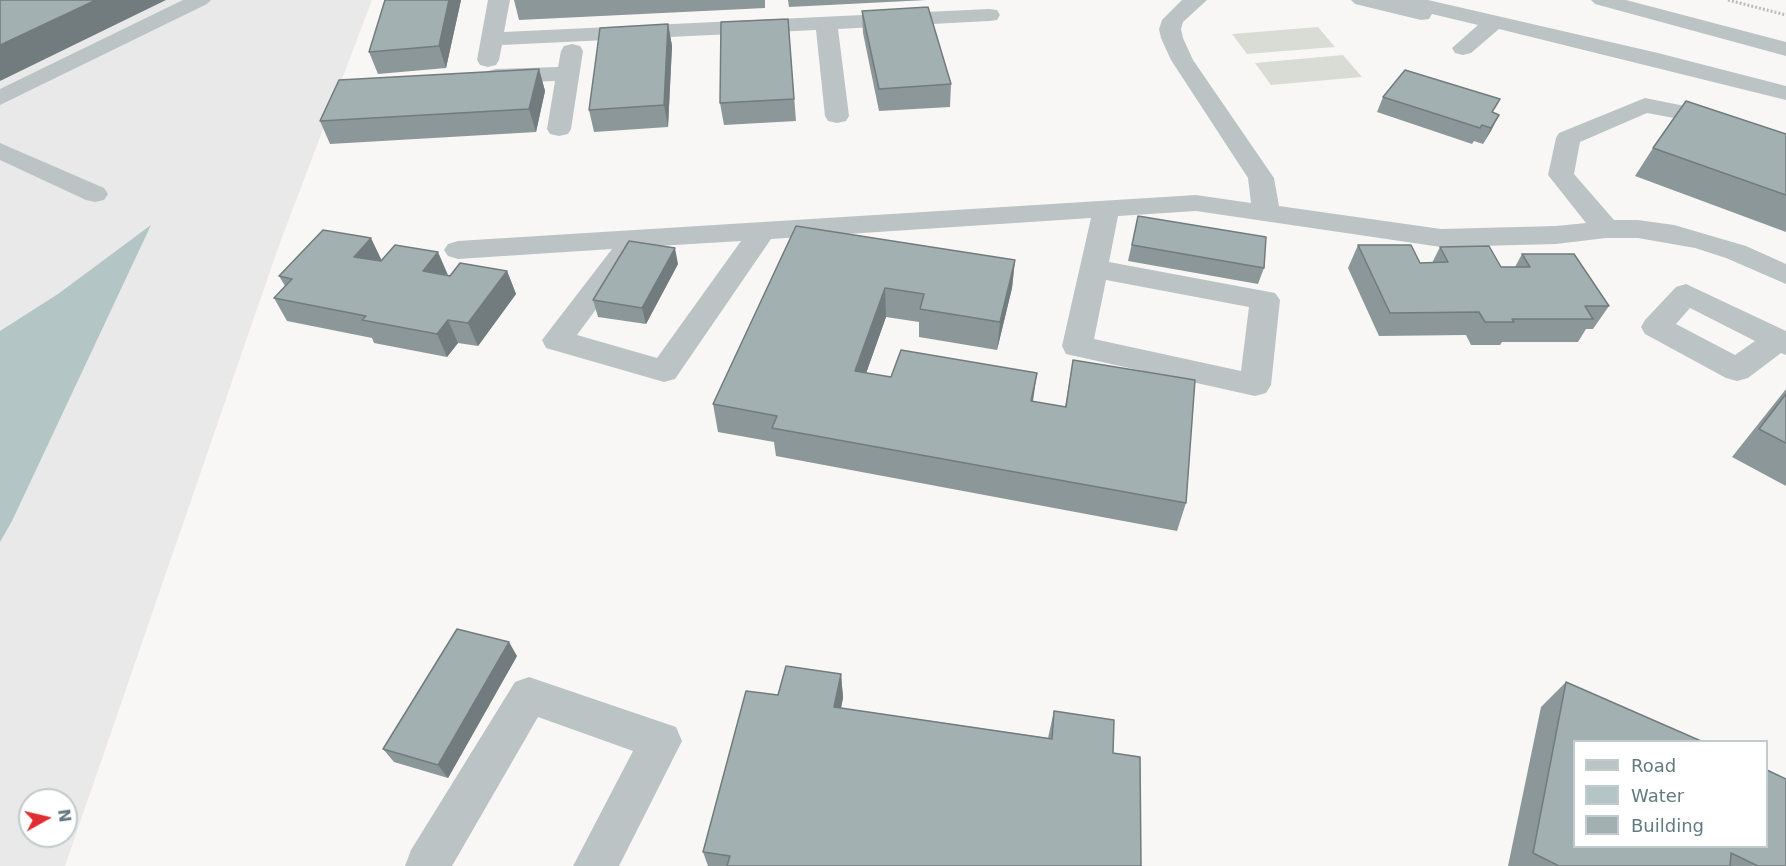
<!DOCTYPE html>
<style>
body{margin:0}
#map{position:relative;width:1786px;height:866px;overflow:hidden;background:#f8f7f5;font-family:"DejaVu Sans",sans-serif}
canvas{display:block}
.legend{position:absolute;left:1573px;top:740px;width:195px;height:108px;box-sizing:border-box;background:#fff;border:2px solid #c1cacc;margin:0;padding:8px 10px;list-style:none;font-size:18px;color:#637a7f}
.legend li{display:flex;align-items:center;gap:12px;height:30px}
.legend b{width:30px;border:2px solid #c1cacc}
.north{position:absolute;left:18px;top:788px;width:60px;height:60px;box-sizing:border-box;background:#fff;border:2px solid #c1cacc;border-radius:50%;rotate:82deg;font-size:16px;font-weight:700;line-height:24px;text-align:center;color:#637a7f}
.north::after{content:'';display:block;margin:auto;width:21px;height:27px;background:#e02d30;clip-path:polygon(50% 0,100% 100%,50% 72%,0 100%)}
</style>
<div id="map">
<canvas width="1786" height="866"></canvas>
<ul class="legend">
<li><b style="height:8px;background:#bcc3c5"></b>Road</li>
<li><b style="height:16px;background:#b3c5c5"></b>Water</li>
<li><b style="height:16px;background:#a3b0b2"></b>Building</li>
</ul>
<div class="north">N</div>
</div>
<script>
const ctx = document.querySelector('canvas').getContext('2d');
ctx.lineJoin = 'round';
function paint(path, color) {
  ctx.fillStyle = color;
  ctx.fill(path, 'evenodd');
}
function poly(rows) {
  const path = new Path2D();
  for (const r of rows) {
    path.moveTo(r[0], r[1]);
    for (let i = 2; i < r.length; i += 2) path.lineTo(r[i], r[i + 1]);
  }
  return path;
}
function trace(path, color, width, dash) {
  ctx.strokeStyle = color;
  ctx.lineWidth = width;
  ctx.lineCap = dash ? 'butt' : 'round';
  ctx.setLineDash(dash || []);
  ctx.stroke(path);
}
paint(poly([
 [0,0,372,0,278,248,65,866,0,866],
 [30,800,66,800,66,836,30,836]
]), '#e8e9e8');
paint(poly([
 [1318,27,1335,47,1247,54,1232,34],
 [1343,55,1362,77,1271,85,1255,63]
]), '#d9dcd4');
paint(poly([
 [151,225,12,521,0,542,0,331,58,294]
]), '#b3c5c5');
trace(poly([
 [1728,0,1786,15]
]), '#b9bdbf', 3, [2, 2]);
paint(poly([
 [183,0,211,0,207,4,0,105,0,89,183,0],
 [488,0,510,0,504,32,989,9,997,10,1000,15,997,20,989,21,838,29,849,116,846,121,837,123,828,121,825,116,816,30,502,45,499,60,496,65,488,67,480,65,477,60,488,0],
 [1182,0,1207,0,1183,22,1181,29,1183,38,1193,60,1274,178,1279,206,1441,229,1556,226,1586,223,1548,175,1556,138,1559,133,1645,98,1715,112,1786,134,1786,150,1701,123,1647,113,1580,142,1574,174,1614,220,1638,220,1674,225,1746,246,1786,264,1786,284,1726,258,1695,248,1638,238,1606,238,1556,244,1441,247,1196,211,1118,216,1109,262,1275,293,1280,300,1271,385,1266,393,1255,396,1066,354,1062,346,1091,218,771,239,675,379,664,382,546,348,542,340,612,249,458,259,448,256,444,250,448,244,458,241,1196,195,1251,203,1248,178,1171,60,1161,38,1159,29,1162,20,1182,0],
 [741,241,657,358,577,335,642,247,741,241],
 [1106,280,1249,307,1241,371,1094,339,1106,280],
 [1351,0,1428,0,1658,53,1786,86,1786,100,1499,29,1471,53,1463,55,1455,53,1452,48,1478,25,1432,14,1429,19,1421,20,1355,4,1351,0],
 [1591,0,1626,0,1786,42,1786,56,1595,4,1591,0],
 [572,44,580,46,583,51,571,129,568,134,559,136,550,134,547,129,555,81,496,83,488,81,484,76,488,71,496,69,558,67,561,51,564,46,572,44],
 [0,143,104,188,108,194,104,200,95,202,86,200,0,160,0,143],
 [1686,284,1786,331,1786,355,1781,353,1748,378,1737,381,1726,378,1645,334,1641,327,1645,320,1676,287,1686,284],
 [1690,308,1755,341,1735,355,1676,324,1690,308],
 [529,677,676,727,682,741,619,866,573,866,633,751,538,717,452,866,405,866,411,850,515,682,529,677]
]), '#bcc3c5');
paint(poly([
 [385,0,461,0,446,68,378,74,369,52],
 [514,0,765,0,765,8,519,20],
 [788,0,927,0,789,7],
 [862,11,951,84,950,107,879,111,863,33],
 [788,19,796,121,724,125,720,103],
 [668,24,672,46,668,127,594,132,589,110],
 [539,69,545,91,536,132,330,144,320,121],
 [1383,97,1493,113,1499,115,1483,144,1474,141,1472,144,1377,112],
 [1786,134,1786,232,1635,176,1653,148],
 [1138,216,1264,268,1258,284,1128,261],
 [796,226,1015,260,1012,288,997,350,919,337,919,322,886,317,866,373,1065,407,1073,360,1186,503,1177,531,776,456,774,442,718,432,713,404],
 [1358,245,1420,263,1432,263,1440,247,1501,267,1515,267,1522,254,1609,306,1593,329,1586,329,1578,342,1502,342,1500,345,1471,345,1466,335,1379,336,1348,268],
 [381,261,448,275,507,271,516,294,478,346,458,343,447,357,374,343,372,338,287,321,274,298,285,286,279,276],
 [678,264,646,324,598,317,593,300],
 [1786,389,1786,486,1732,457],
 [517,656,448,778,394,762,383,749],
 [841,674,843,698,841,708,1048,738,1054,711,1113,753,1141,866,708,866,703,852,778,695],
 [1566,682,1786,866,1508,866,1541,707]
]), '#8c9799');
paint(poly([
 [96,0,166,0,0,81,0,45],
 [449,0,461,0,446,68,439,46],
 [668,24,672,46,668,127,664,105],
 [539,69,545,91,536,132,529,109],
 [1499,115,1491,131,1483,144,1491,128],
 [371,238,382,261,354,257],
 [675,248,678,264,646,324,642,308],
 [438,252,448,275,423,271],
 [1015,260,1012,288,997,350,1000,322],
 [507,271,516,294,478,346,468,323],
 [885,288,886,317,857,399,855,371],
 [448,320,458,343,447,357,437,334],
 [1037,373,1033,401,1031,401],
 [509,642,517,656,448,778,438,765],
 [841,674,843,698,836,731,834,707]
]), '#727b7d');
const building = poly([
 [0,0,96,0,0,45,0,0],
 [385,0,449,0,439,46,369,52,385,0],
 [928,7,951,84,879,89,862,11,928,7],
 [788,19,794,99,720,103,721,22,788,19],
 [668,24,664,105,589,110,600,28,668,24],
 [539,69,529,109,320,121,339,80,539,69],
 [1405,70,1500,99,1492,112,1499,115,1491,128,1482,125,1480,128,1383,97,1405,70],
 [1686,101,1786,134,1786,195,1653,148,1686,101],
 [1138,216,1266,237,1264,268,1132,245,1138,216],
 [796,226,1015,260,1000,322,920,309,924,294,885,288,855,371,891,377,901,350,1037,373,1031,401,1066,407,1073,360,1195,380,1186,503,772,428,777,416,713,404,796,226],
 [323,230,371,238,354,257,381,261,395,245,438,252,423,271,450,276,460,263,507,271,468,323,448,320,437,334,362,320,366,316,274,298,292,279,279,276,323,230],
 [629,241,675,248,642,308,593,300,629,241],
 [1358,245,1411,245,1420,263,1448,262,1440,247,1489,246,1501,267,1530,267,1522,254,1574,254,1609,306,1585,306,1593,319,1512,319,1514,322,1485,322,1479,312,1390,313,1358,245],
 [1786,394,1786,443,1759,429,1786,394],
 [457,629,509,642,438,765,383,749,457,629],
 [786,666,841,674,834,707,1052,739,1054,711,1114,720,1113,753,1140,757,1141,866,727,866,730,856,703,852,746,691,778,695,786,666],
 [1566,682,1701,741,1575,741,1575,846,1767,846,1767,770,1786,779,1786,866,1758,866,1731,853,1730,866,1559,866,1533,853,1566,682]
]);
paint(building, '#a3b0b2');
trace(building, '#727b7d', 1.5);
</script>
